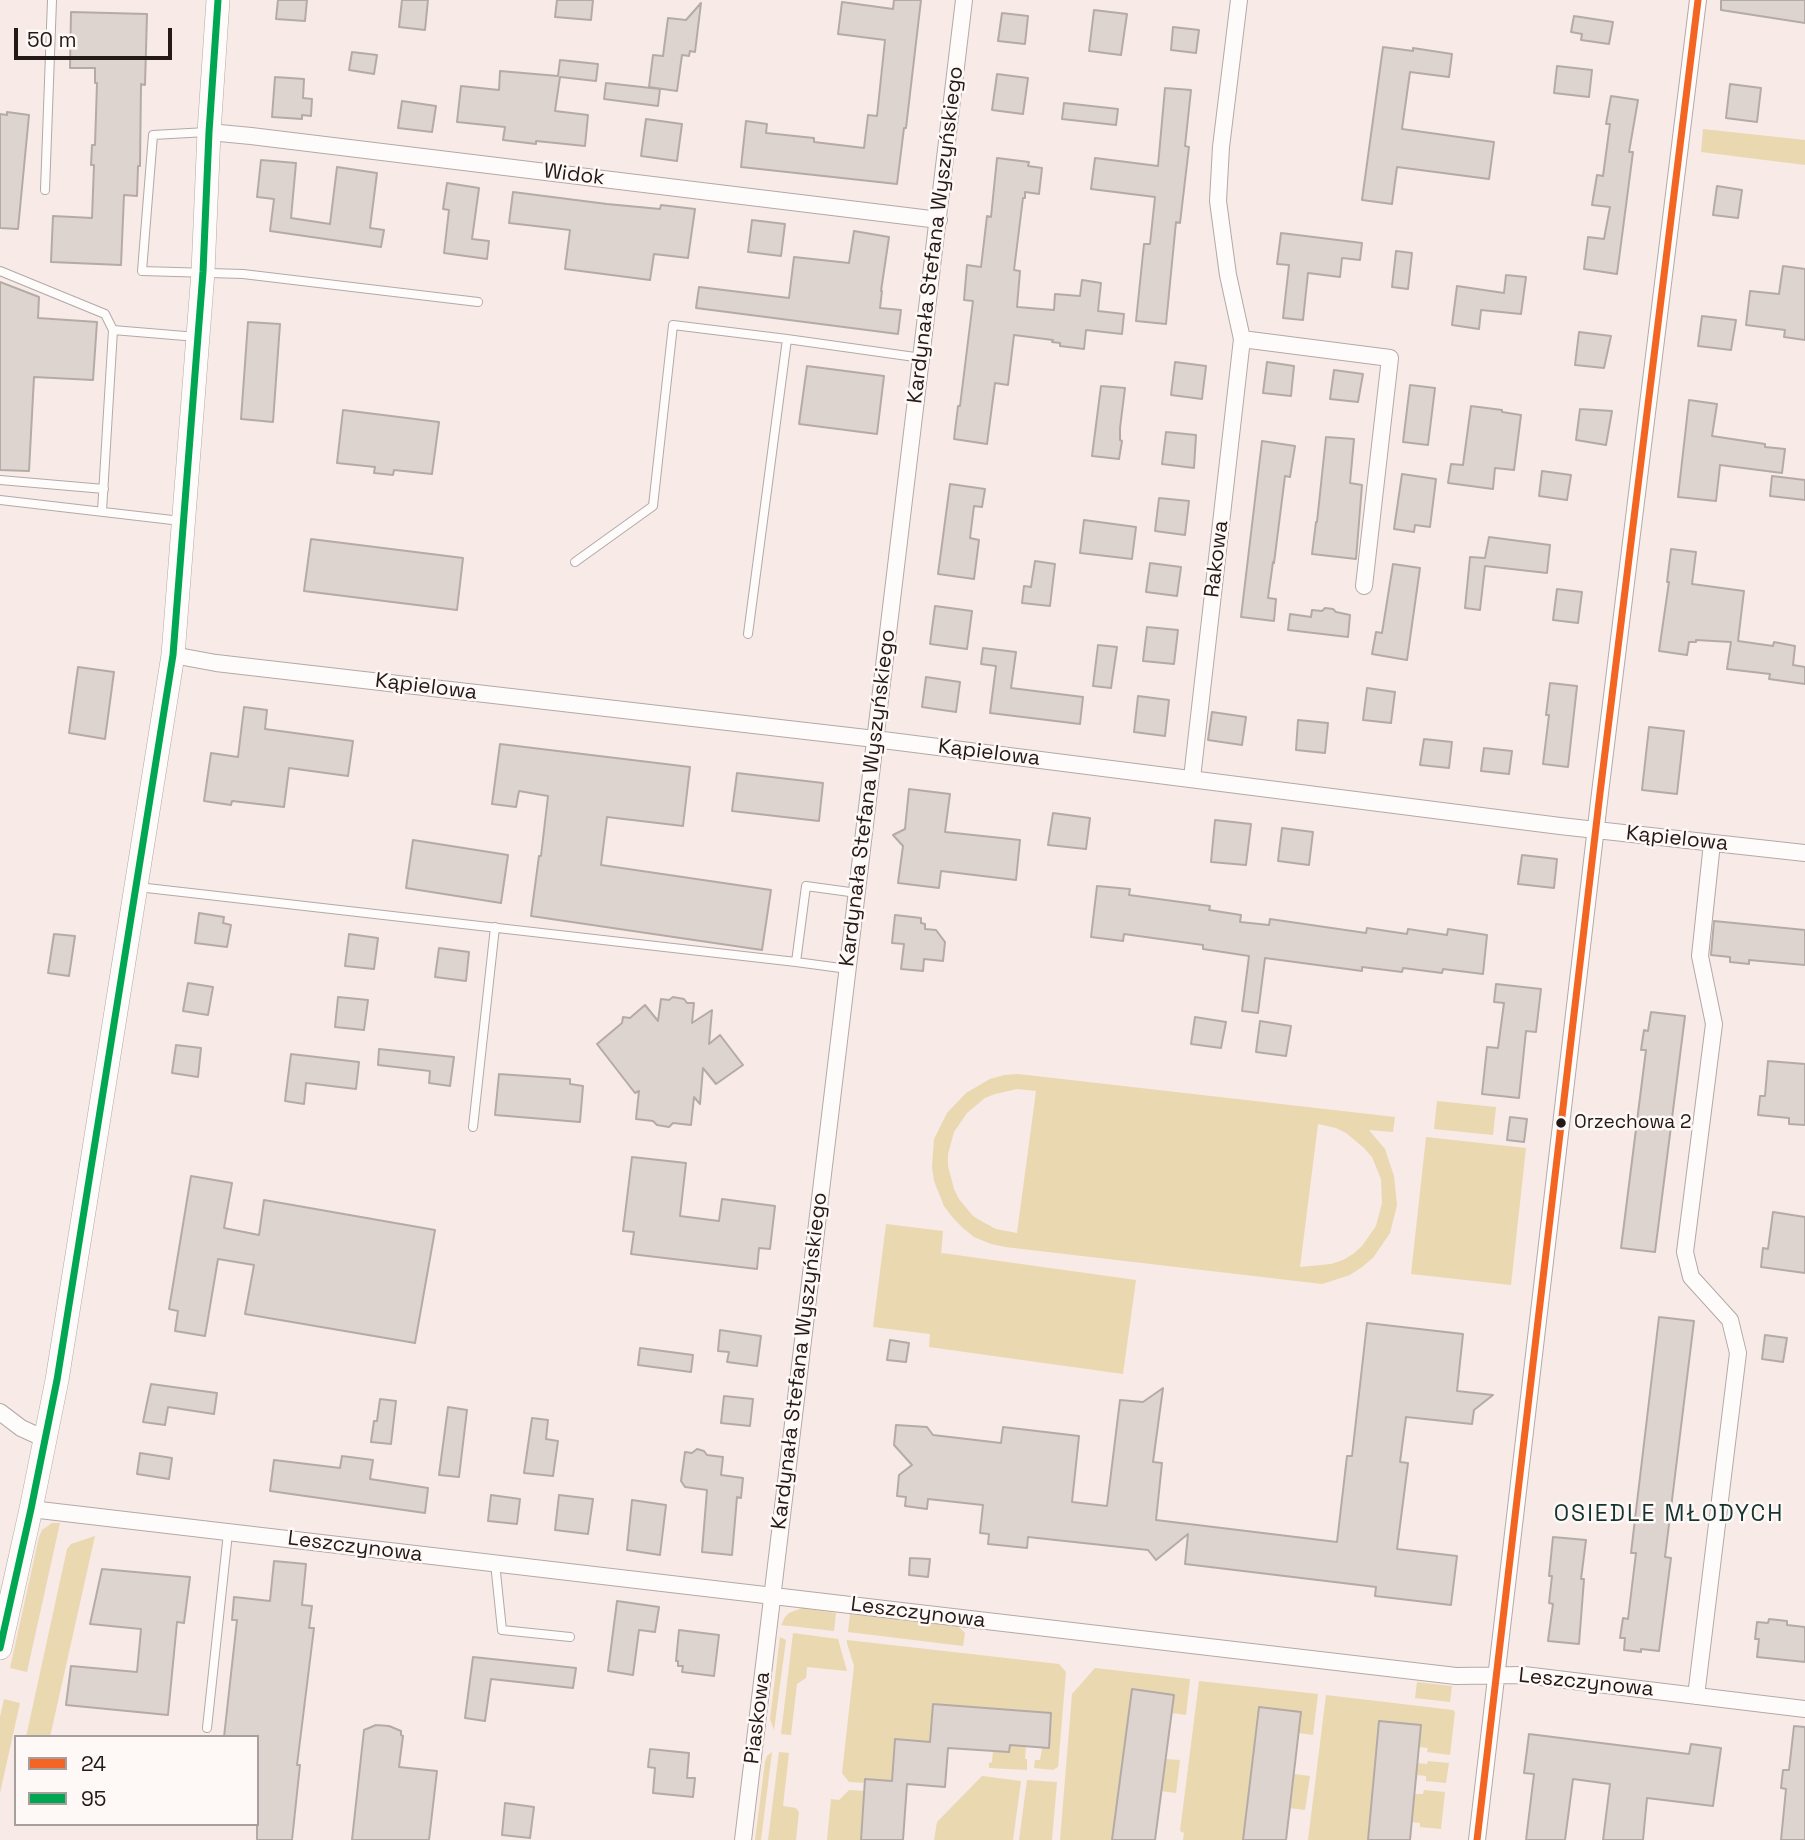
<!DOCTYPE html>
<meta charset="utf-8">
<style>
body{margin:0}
#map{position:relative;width:1805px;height:1840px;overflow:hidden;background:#f7eae7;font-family:"Space Grotesk",sans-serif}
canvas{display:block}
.legend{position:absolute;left:14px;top:1735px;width:245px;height:91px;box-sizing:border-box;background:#fef8f6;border:2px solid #a69f9d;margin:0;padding:9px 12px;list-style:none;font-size:21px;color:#231917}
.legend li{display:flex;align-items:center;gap:14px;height:35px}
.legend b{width:35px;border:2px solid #a69f9d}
.scale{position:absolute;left:14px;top:28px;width:158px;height:32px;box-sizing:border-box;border:4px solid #231917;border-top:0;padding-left:9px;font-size:21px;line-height:24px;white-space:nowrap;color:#231917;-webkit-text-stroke:5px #fef8f6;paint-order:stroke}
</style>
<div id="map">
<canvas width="1805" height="1840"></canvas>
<ul class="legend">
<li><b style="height:9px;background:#f26522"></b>24</li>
<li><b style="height:9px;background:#00a651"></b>95</li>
</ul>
<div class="scale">50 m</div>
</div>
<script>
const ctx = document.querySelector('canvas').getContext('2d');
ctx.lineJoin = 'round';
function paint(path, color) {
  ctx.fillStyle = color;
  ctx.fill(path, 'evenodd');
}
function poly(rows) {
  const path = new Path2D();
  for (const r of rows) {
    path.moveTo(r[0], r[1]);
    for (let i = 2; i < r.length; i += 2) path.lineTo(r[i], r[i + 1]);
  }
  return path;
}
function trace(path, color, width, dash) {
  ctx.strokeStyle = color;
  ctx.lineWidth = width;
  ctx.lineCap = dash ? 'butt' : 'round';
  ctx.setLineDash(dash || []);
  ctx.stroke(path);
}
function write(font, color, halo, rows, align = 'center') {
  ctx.font = font + ' "Space Grotesk",sans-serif';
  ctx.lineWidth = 5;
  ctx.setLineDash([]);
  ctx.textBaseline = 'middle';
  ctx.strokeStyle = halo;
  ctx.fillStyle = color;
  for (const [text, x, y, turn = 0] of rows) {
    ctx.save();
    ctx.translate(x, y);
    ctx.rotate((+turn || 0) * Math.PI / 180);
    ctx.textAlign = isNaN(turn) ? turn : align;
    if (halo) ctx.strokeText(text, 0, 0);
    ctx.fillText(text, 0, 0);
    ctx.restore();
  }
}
paint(poly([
 [1703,129,1805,140,1805,165,1701,152],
 [1018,1074,1395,1117,1393,1132,1369,1130,1385,1149,1394,1176,1397,1205,1390,1233,1373,1258,1362,1267,1350,1275,1322,1284,1005,1247,991,1244,974,1237,963,1228,953,1218,944,1206,934,1181,932,1167,934,1139,947,1113,966,1093,990,1079,1004,1075],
 [1017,1089,1036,1091,1017,1233,996,1229,983,1222,973,1216,959,1199,954,1189,948,1166,948,1154,954,1132,967,1113,985,1098,995,1094],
 [1318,1124,1336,1128,1346,1133,1364,1148,1372,1157,1381,1179,1382,1203,1376,1226,1362,1246,1353,1254,1343,1260,1331,1264,1300,1267],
 [1437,1101,1496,1107,1493,1135,1434,1129],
 [1426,1137,1526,1148,1511,1285,1411,1274],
 [886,1224,943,1231,941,1256,942,1253,1136,1280,1123,1374,929,1347,930,1334,873,1327],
 [52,1523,60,1523,27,1672,10,1668,39,1537,42,1530],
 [95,1536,50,1737,26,1737,67,1549,71,1544],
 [802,1608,836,1613,834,1631,781,1625,785,1617,789,1613],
 [850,1614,958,1626,965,1633,963,1646,848,1632],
 [793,1633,838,1639,847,1671,807,1667,806,1678,797,1684,791,1735,781,1734],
 [780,1637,786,1640,774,1730,770,1719],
 [847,1640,1059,1664,1066,1672,1058,1767,1053,1770,1034,1768,1035,1760,1040,1760,1042,1748,1049,1748,1051,1713,933,1704,930,1744,922,1743,922,1741,895,1739,892,1781,866,1779,865,1783,849,1782,842,1773,854,1666,847,1643],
 [1095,1668,1190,1679,1186,1715,1172,1713,1174,1695,1133,1689,1112,1840,1060,1840,1072,1694],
 [1199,1681,1318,1694,1313,1735,1299,1733,1301,1712,1259,1707,1243,1840,1183,1840,1184,1833,1180,1831],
 [1417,1682,1452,1686,1450,1702,1415,1698],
 [1326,1695,1453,1710,1455,1712,1450,1755,1427,1752,1428,1748,1419,1747,1421,1725,1379,1721,1368,1840,1308,1840],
 [4,1699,20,1703,0,1793,0,1717],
 [1010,1745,1026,1746,1025,1759,1027,1759,1027,1770,989,1768,989,1763,992,1762,993,1751,1009,1752],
 [772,1752,761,1840,755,1840,765,1762,767,1756],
 [779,1752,789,1753,783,1806,796,1808,799,1812,796,1840,768,1840],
 [1166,1759,1180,1760,1176,1793,1161,1791],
 [1428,1761,1449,1763,1446,1783,1426,1781,1426,1776,1416,1775,1417,1763,1427,1764],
 [1294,1774,1310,1776,1305,1810,1289,1808],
 [982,1776,1021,1781,1013,1840,934,1840,937,1822],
 [1027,1780,1057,1782,1052,1840,1019,1840],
 [849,1790,864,1791,861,1840,827,1840,831,1799,839,1800],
 [1424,1790,1445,1792,1441,1829,1420,1827,1420,1823,1412,1822,1414,1794,1423,1794]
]), '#ead8b1');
const building = poly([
 [278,0,307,0,305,21,276,19,278,0],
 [402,0,428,0,425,30,399,27,402,0],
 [557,0,593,0,591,20,555,17,557,0],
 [894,0,921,0,906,128,904,128,897,184,741,167,746,121,767,124,766,133,814,138,814,142,864,148,868,115,877,116,885,40,838,34,842,2,893,9,894,0],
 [1721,0,1805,0,1805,23,1721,10,1721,0],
 [701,3,695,52,690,51,689,56,682,55,677,91,649,87,653,55,663,56,668,18,686,20,701,3],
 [1094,10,1127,14,1121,55,1089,51,1094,10],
 [71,12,147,14,145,85,141,84,140,166,138,166,137,196,124,195,121,265,51,262,53,216,92,218,94,165,91,165,92,145,95,145,97,83,95,83,95,68,70,68,71,12],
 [1002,13,1028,16,1025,44,998,41,1002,13],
 [1574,16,1613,22,1609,44,1581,40,1582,34,1571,32,1574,16],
 [1173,27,1199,30,1196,53,1171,50,1173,27],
 [1383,47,1413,51,1413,48,1452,54,1449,77,1410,72,1402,129,1494,142,1489,179,1397,167,1392,204,1362,200,1383,47],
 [352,52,377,55,374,74,349,70,352,52],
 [560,60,598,64,596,81,560,77,555,111,588,115,585,146,536,141,536,144,503,140,505,127,457,122,461,86,499,90,500,71,558,76,560,60],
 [1557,66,1592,70,1589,97,1554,93,1557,66],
 [997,74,1028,78,1023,114,992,110,997,74],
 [275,77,304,79,303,98,312,99,311,116,302,115,302,119,272,117,275,77],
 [606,83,660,89,658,106,604,99,606,83],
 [1730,84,1761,88,1757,122,1726,118,1730,84],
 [1165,88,1191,90,1185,146,1189,147,1180,223,1176,222,1166,324,1136,321,1144,244,1150,244,1155,197,1091,189,1095,158,1158,166,1165,88],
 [1611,96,1638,100,1629,152,1633,152,1617,274,1584,269,1588,237,1604,239,1610,207,1592,205,1597,175,1603,176,1610,124,1606,124,1611,96],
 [402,101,436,106,432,132,398,128,402,101],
 [1064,103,1118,109,1116,125,1062,119,1064,103],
 [7,112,29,115,18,229,0,228,0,114,7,115,7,112],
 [646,119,682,124,677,161,641,156,646,119],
 [997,158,1029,162,1028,166,1042,168,1039,194,1025,192,1025,198,1023,198,1014,270,1020,271,1017,307,1054,310,1055,294,1080,296,1082,280,1101,283,1098,311,1124,314,1122,334,1086,330,1084,349,1060,346,1060,343,1052,342,1053,340,1014,335,1008,385,995,383,987,444,954,439,958,406,960,406,973,301,964,300,967,265,981,267,987,216,991,217,997,158],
 [261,160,296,163,291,218,330,224,337,167,377,173,370,228,384,230,381,247,270,231,274,199,257,197,261,160],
 [447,183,479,188,472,239,489,241,487,259,444,253,449,210,443,209,447,183],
 [1717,186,1742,190,1738,218,1713,215,1717,186],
 [513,192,607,204,660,209,661,205,695,209,688,258,654,254,650,280,565,269,570,230,509,223,513,192],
 [752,220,785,224,781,256,748,252,752,220],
 [854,231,889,237,881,291,882,291,880,308,901,310,898,334,696,308,699,287,789,298,794,257,849,263,854,231],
 [1281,233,1362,243,1360,260,1342,258,1340,277,1308,273,1303,320,1283,318,1289,265,1277,264,1281,233],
 [1396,251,1412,253,1408,289,1392,287,1396,251],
 [1783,266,1805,269,1805,340,1784,337,1785,330,1746,325,1750,291,1779,294,1783,266],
 [1506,275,1526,277,1521,314,1481,310,1479,329,1452,325,1457,286,1504,293,1506,275],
 [0,282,39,297,38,318,97,322,93,380,34,377,29,471,0,470,0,282],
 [1702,316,1736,320,1731,350,1698,346,1702,316],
 [248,322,280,324,273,422,241,419,248,322],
 [1579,332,1611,336,1604,368,1575,365,1579,332],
 [1175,362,1206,366,1202,399,1171,395,1175,362],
 [1267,362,1294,366,1291,396,1263,393,1267,362],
 [807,366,884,376,877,434,799,424,807,366],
 [1334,370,1363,374,1358,402,1330,399,1334,370],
 [1410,385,1435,388,1428,445,1403,442,1410,385],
 [1101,386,1125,388,1120,428,1120,440,1122,441,1119,459,1092,456,1101,386],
 [1689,400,1717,404,1712,436,1765,444,1765,447,1785,449,1782,473,1720,465,1716,501,1678,497,1689,400],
 [1471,406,1502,410,1502,412,1521,415,1514,470,1495,468,1493,489,1448,483,1451,464,1463,465,1471,406],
 [1580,409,1612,411,1606,445,1576,440,1580,409],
 [343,410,439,422,432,474,394,470,393,475,374,473,375,467,337,463,343,410],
 [1166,432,1196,435,1194,468,1162,464,1166,432],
 [1326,437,1354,439,1350,483,1362,485,1356,559,1312,554,1316,522,1317,522,1326,437],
 [1262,441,1295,446,1290,477,1285,476,1274,563,1273,562,1268,598,1276,599,1274,621,1241,617,1262,441],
 [1542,471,1571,475,1567,500,1539,496,1542,471],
 [1402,474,1436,479,1430,527,1415,525,1414,532,1394,529,1402,474],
 [1772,476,1805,480,1805,500,1770,496,1772,476],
 [950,484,985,489,982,507,974,506,970,538,979,540,974,579,938,574,950,484],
 [1159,498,1189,501,1185,535,1155,531,1159,498],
 [1084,520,1136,527,1132,559,1080,553,1084,520],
 [1489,537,1550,545,1547,573,1485,566,1480,610,1465,608,1470,557,1485,558,1489,537],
 [311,539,463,558,457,610,304,591,311,539],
 [1671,549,1696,552,1692,584,1744,591,1738,641,1773,646,1774,642,1795,646,1793,665,1805,667,1805,684,1769,679,1770,674,1727,669,1731,642,1696,640,1696,642,1689,642,1687,655,1659,651,1669,582,1667,582,1671,549],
 [1035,561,1055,564,1050,606,1022,603,1024,586,1031,587,1035,561],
 [1150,563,1181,567,1177,596,1146,592,1150,563],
 [1393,564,1420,568,1407,660,1372,654,1376,632,1382,633,1393,564],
 [1557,589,1582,592,1578,623,1553,620,1557,589],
 [935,606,972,611,967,649,930,644,935,606],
 [1325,608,1333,609,1336,612,1350,615,1348,637,1288,630,1290,614,1311,617,1312,610,1322,611,1325,608],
 [1147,627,1178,630,1174,664,1143,661,1147,627],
 [1098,645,1117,647,1111,688,1093,686,1098,645],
 [983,648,1016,652,1011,688,1083,697,1080,724,990,713,996,666,981,664,983,648],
 [78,667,114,672,105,739,69,733,78,667],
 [926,677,960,682,956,712,922,707,926,677],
 [1550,683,1577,686,1568,767,1543,764,1549,715,1546,715,1550,683],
 [1367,688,1395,692,1391,723,1363,720,1367,688],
 [1138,696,1169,700,1165,736,1134,732,1138,696],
 [244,707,267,710,265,729,353,741,348,776,289,768,284,807,232,801,231,805,204,801,211,753,238,757,244,707],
 [1212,712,1246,717,1242,745,1208,740,1212,712],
 [1298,720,1328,723,1325,753,1296,750,1298,720],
 [1649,727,1684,731,1677,794,1642,790,1649,727],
 [1424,739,1452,742,1449,768,1420,765,1424,739],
 [500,744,690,767,683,826,607,817,601,865,771,890,762,950,531,916,539,856,541,856,548,796,519,791,516,807,492,804,500,744],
 [1484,748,1512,751,1509,774,1481,771,1484,748],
 [737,773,823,783,819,821,732,811,737,773],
 [909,789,950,794,945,832,1020,840,1016,880,941,871,939,888,898,883,903,846,893,835,905,829,909,789],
 [1053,813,1090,818,1086,849,1048,845,1053,813],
 [1215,820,1251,824,1246,865,1211,862,1215,820],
 [1282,828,1313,832,1309,865,1278,861,1282,828],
 [413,840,508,855,501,903,406,888,413,840],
 [1522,855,1557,859,1554,888,1518,884,1522,855],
 [1097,886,1130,889,1129,895,1210,906,1209,910,1241,915,1240,922,1269,925,1270,919,1366,933,1367,928,1407,934,1408,929,1447,935,1448,929,1487,935,1483,974,1443,969,1442,973,1403,968,1402,972,1362,967,1362,971,1265,958,1258,1013,1242,1011,1249,956,1203,949,1203,945,1124,934,1123,941,1091,937,1097,886],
 [199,913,224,917,223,923,231,925,227,947,195,943,199,913],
 [895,915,921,918,921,923,925,924,925,929,936,930,945,942,943,961,924,959,923,971,901,969,904,944,892,943,895,915],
 [1714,921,1805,930,1805,965,1749,960,1749,964,1730,962,1730,957,1711,955,1714,921],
 [54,934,75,936,69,976,48,973,54,934],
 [349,934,378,938,374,969,345,966,349,934],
 [439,948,469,952,466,981,435,977,439,948],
 [188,983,213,987,208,1015,183,1011,188,983],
 [1496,984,1541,989,1536,1032,1526,1031,1519,1098,1482,1094,1487,1047,1498,1048,1504,1003,1494,1002,1496,984],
 [338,997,368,1000,364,1030,335,1027,338,997],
 [673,997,684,999,687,1003,694,1003,692,1023,712,1010,709,1044,720,1035,743,1065,716,1084,703,1068,700,1104,694,1097,691,1125,673,1123,669,1127,657,1125,653,1121,636,1119,639,1091,635,1093,597,1044,622,1023,623,1017,630,1018,645,1005,658,1021,661,999,669,1000,673,997],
 [1651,1012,1685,1016,1655,1252,1621,1248,1646,1050,1641,1050,1644,1030,1648,1031,1651,1012],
 [1195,1017,1226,1022,1221,1048,1191,1044,1195,1017],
 [1260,1021,1291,1026,1286,1056,1256,1052,1260,1021],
 [176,1045,201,1048,198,1077,172,1073,176,1045],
 [379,1049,454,1057,450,1086,429,1083,430,1071,378,1065,379,1049],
 [291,1054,359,1062,356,1089,306,1083,304,1104,285,1101,291,1054],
 [1768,1061,1805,1064,1805,1125,1789,1124,1789,1118,1758,1115,1760,1096,1765,1096,1768,1061],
 [499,1074,570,1079,570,1084,583,1086,580,1122,495,1115,499,1074],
 [1510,1117,1527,1119,1524,1142,1507,1140,1510,1117],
 [632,1157,686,1163,680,1216,719,1221,722,1199,775,1206,770,1249,759,1248,757,1269,631,1254,634,1232,623,1231,632,1157],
 [191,1176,232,1183,224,1228,259,1235,264,1200,435,1230,415,1343,245,1314,254,1265,218,1259,205,1336,175,1331,178,1311,169,1309,191,1176],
 [1773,1212,1805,1217,1805,1273,1761,1267,1763,1248,1768,1249,1773,1212],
 [1659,1317,1694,1321,1665,1557,1671,1558,1659,1651,1641,1649,1641,1652,1624,1650,1625,1638,1620,1638,1623,1618,1628,1619,1636,1553,1631,1553,1659,1317],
 [1367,1323,1463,1334,1457,1391,1493,1395,1474,1410,1472,1424,1406,1417,1400,1462,1408,1463,1397,1549,1457,1556,1451,1605,1375,1596,1376,1587,1185,1564,1188,1534,1156,1560,1148,1550,1028,1537,1027,1548,988,1544,989,1534,980,1533,983,1505,928,1499,927,1509,905,1506,906,1497,897,1496,899,1475,912,1465,894,1445,896,1425,927,1427,933,1435,1001,1443,1003,1427,1079,1436,1072,1502,1107,1506,1120,1400,1143,1402,1163,1388,1153,1462,1162,1463,1156,1520,1337,1542,1347,1456,1352,1456,1367,1323],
 [720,1330,761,1336,757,1366,727,1362,729,1352,718,1351,720,1330],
 [1765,1335,1787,1338,1783,1362,1762,1359,1765,1335],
 [890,1340,909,1343,906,1362,887,1360,890,1340],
 [640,1348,693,1355,691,1372,638,1365,640,1348],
 [151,1384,217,1393,214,1414,168,1407,165,1425,143,1422,151,1384],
 [724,1396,753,1399,750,1426,721,1423,724,1396],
 [380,1399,396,1401,391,1444,371,1442,374,1421,377,1421,380,1399],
 [448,1407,467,1410,459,1477,439,1475,448,1407],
 [532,1418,548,1420,546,1439,558,1441,553,1476,524,1473,532,1418],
 [697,1449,704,1451,707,1455,723,1457,721,1475,743,1478,741,1498,737,1497,732,1555,702,1552,707,1490,685,1487,681,1481,685,1452,692,1453,697,1449],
 [140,1453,172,1458,169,1479,137,1474,140,1453],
 [342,1456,373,1460,370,1479,428,1488,425,1513,270,1491,274,1460,340,1468,342,1456],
 [491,1495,520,1499,517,1524,488,1521,491,1495],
 [559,1495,593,1499,588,1534,555,1530,559,1495],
 [632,1500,666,1505,660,1555,627,1550,632,1500],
 [1553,1537,1586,1540,1581,1579,1584,1579,1579,1644,1548,1641,1553,1604,1549,1603,1552,1576,1549,1576,1553,1537],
 [910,1558,930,1559,928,1577,909,1575,910,1558],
 [274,1561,306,1564,302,1605,312,1606,309,1628,314,1628,297,1765,300,1765,292,1840,257,1840,257,1737,224,1737,237,1620,232,1620,234,1597,270,1601,274,1561],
 [102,1569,190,1577,184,1623,177,1622,168,1715,66,1705,71,1666,137,1672,141,1629,90,1624,102,1569],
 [617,1601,659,1607,655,1632,639,1630,633,1675,608,1671,617,1601],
 [1769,1619,1787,1621,1787,1625,1805,1627,1805,1662,1757,1657,1759,1639,1755,1639,1757,1622,1768,1623,1769,1619],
 [679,1630,719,1635,714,1676,682,1672,683,1666,678,1666,678,1661,676,1661,679,1630],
 [473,1657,576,1668,573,1688,491,1679,485,1721,465,1718,473,1657],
 [1132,1689,1174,1695,1155,1840,1112,1840,1132,1689],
 [933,1704,1051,1713,1049,1748,1010,1745,1009,1752,948,1748,945,1787,907,1784,903,1840,861,1840,865,1779,892,1781,895,1739,930,1742,933,1704],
 [1259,1707,1301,1712,1286,1840,1243,1840,1259,1707],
 [1379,1721,1421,1725,1410,1840,1368,1840,1379,1721],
 [376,1725,389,1726,401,1731,401,1735,403,1736,399,1767,437,1771,429,1840,352,1840,364,1730,376,1725],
 [1794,1726,1805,1727,1805,1840,1781,1840,1786,1789,1781,1788,1783,1770,1789,1770,1794,1726],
 [1529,1734,1689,1754,1691,1744,1721,1748,1713,1806,1647,1798,1643,1840,1603,1840,1610,1784,1573,1779,1565,1840,1526,1840,1534,1774,1524,1773,1529,1734],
 [650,1749,689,1753,687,1778,695,1778,693,1797,653,1793,655,1768,648,1767,650,1749],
 [505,1803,534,1807,530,1838,502,1835,505,1803]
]);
paint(building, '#ded4cf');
trace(building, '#b4aba7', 2);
const lane = poly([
 [207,132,153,135,142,271,243,274,478,302],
 [45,190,52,0],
 [0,271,105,314,113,330],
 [0,480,104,489],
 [0,500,181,521],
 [102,511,113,330,197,337],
 [575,562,653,506,673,325,787,339,922,358],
 [748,634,787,339],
 [138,887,796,962],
 [848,969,796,962,806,886,857,893],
 [473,1127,495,927],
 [495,1563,502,1630,570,1637],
 [207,1728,228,1533]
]);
const street = poly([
 [1239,0,1221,147,1218,201,1228,275,1242,339,1390,358,1364,586],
 [209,132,251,136,939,220],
 [173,655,216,663,875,739,1560,826,1805,853],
 [1192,778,1242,339],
 [0,1412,21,1428,45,1439],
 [31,1509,1456,1676,1524,1675,1805,1709],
 [1696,1696,1738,1353,1730,1320,1691,1277,1685,1252,1714,1024,1700,956,1712,843],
 [743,1840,964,0],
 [1477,1840,1600,793,1698,0]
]);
const secondary = poly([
 [0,1648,31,1509,57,1380,173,655,203,272,209,132,218,0]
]);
trace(lane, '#b3a9a7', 10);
trace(street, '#b3a9a7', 18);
trace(secondary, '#b3a9a7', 24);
trace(lane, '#fefcfb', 8);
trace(street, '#fefcfb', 16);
trace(secondary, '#fefcfb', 23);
trace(poly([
 [1477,1840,1600,793,1698,0]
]), '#f26522', 7);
trace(poly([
 [0,1648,31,1509,57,1380,173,655,203,272,209,132,218,0]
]), '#00a651', 7);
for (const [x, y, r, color] of [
 [1561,1123,6,"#231917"]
]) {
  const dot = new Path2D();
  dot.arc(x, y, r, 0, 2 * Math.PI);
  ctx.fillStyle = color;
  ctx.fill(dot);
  trace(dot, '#fef8f6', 2.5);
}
write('19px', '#231917', '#fef8f6', [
 ["Orzechowa 2",1574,1123]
], 'left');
write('21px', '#231917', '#fef8f6', [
 ["Widok",574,175,7],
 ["Kardynała Stefana Wyszyńskiego",936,235,-83],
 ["Rakowa",1217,559,-83],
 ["Kąpielowa",426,687,7],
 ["Kąpielowa",989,753,7],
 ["Kardynała Stefana Wyszyńskiego",868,798,-83],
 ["Kąpielowa",1677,839,6],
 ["Kardynała Stefana Wyszyńskiego",800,1361,-83],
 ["Leszczynowa",355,1547,7],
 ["Leszczynowa",918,1613,7],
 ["Leszczynowa",1586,1683,6],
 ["Piaskowa",758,1718,-83]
]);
ctx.letterSpacing = '2px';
write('23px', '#133430', '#fef8f6', [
 ["OSIEDLE MŁODYCH",1669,1515]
]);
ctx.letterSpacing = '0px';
</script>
